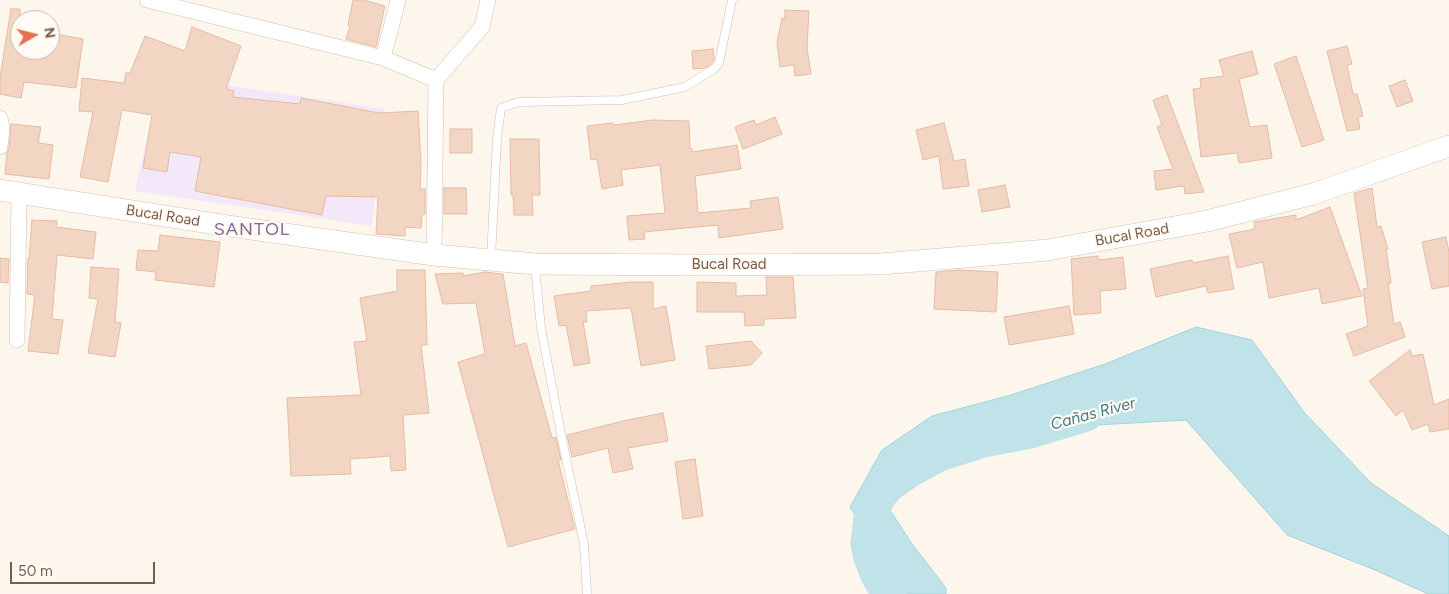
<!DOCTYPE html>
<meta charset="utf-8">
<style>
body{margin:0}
#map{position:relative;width:1449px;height:594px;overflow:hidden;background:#fdf6ec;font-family:Figtree,sans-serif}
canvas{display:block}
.north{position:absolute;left:10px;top:10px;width:50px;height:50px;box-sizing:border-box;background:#fffaf3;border:1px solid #cabbb1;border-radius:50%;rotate:82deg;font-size:14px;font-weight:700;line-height:20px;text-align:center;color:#7a5c4d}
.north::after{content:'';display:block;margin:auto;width:18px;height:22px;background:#e76f51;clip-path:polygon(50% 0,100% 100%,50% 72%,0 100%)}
.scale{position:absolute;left:10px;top:562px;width:145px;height:22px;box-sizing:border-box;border:2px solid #7a5c4d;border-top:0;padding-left:6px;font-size:15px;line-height:18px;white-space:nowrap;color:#7a5c4d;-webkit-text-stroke:4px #fffaf3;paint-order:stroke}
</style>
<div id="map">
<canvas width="1449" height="594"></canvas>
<div class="north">N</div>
<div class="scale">50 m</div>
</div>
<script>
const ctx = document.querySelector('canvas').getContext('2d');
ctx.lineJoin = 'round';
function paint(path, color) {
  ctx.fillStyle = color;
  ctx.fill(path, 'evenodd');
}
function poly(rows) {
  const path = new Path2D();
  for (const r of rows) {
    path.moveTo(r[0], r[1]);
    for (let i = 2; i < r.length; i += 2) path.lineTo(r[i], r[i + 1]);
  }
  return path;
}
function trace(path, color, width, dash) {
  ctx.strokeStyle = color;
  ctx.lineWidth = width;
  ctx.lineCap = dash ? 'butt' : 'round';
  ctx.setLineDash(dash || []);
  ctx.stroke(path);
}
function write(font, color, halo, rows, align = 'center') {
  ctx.font = font + ' Figtree,sans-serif';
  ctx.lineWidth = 4.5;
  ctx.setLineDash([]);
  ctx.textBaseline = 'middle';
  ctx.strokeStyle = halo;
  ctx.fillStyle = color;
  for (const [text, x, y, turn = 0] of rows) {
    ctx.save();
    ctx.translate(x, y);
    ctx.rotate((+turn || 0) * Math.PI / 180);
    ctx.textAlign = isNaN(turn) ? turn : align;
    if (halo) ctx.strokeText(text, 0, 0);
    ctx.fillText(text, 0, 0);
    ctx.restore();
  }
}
paint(poly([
 [161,75,384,109,372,226,135,191]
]), '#f3e8fa');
const water = poly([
 [1196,327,1252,340,1304,412,1371,483,1449,536,1449,594,1428,594,1375,570,1287,535,1186,420,972,432,907,484,890,510,912,544,946,588,946,594,883,594,881,558,850,507,882,450,932,416,1011,395,1105,364,1196,327]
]);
paint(water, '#bfe3e8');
trace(water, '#a5d3da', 1);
trace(poly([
 [889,594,877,573,871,557,868,543,872,510,879,495,889,484,908,471,939,454,983,440,1030,431,1086,414]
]), '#bfe3e8', 35);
const building = poly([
 [353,0,363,0,385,6,376,47,346,39,350,26,348,25,353,0],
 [11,9,20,9,20,50,50,50,50,33,83,39,76,88,24,82,21,98,0,94,0,78,11,9],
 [785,10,809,11,807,48,811,74,795,76,794,65,780,67,777,43,782,18,785,19,785,10],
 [192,27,241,46,226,89,234,91,233,97,300,104,301,98,379,113,418,111,421,163,420,189,425,189,425,214,422,214,421,228,405,227,405,236,376,234,378,197,326,196,322,215,195,191,201,157,170,152,167,172,143,168,152,115,122,110,108,182,80,177,93,112,79,111,82,78,124,83,126,73,130,73,145,36,185,51,192,27],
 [1347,46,1352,64,1347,65,1353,94,1357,94,1363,116,1358,117,1360,129,1347,131,1327,51,1347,46],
 [713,49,714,60,710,65,705,68,693,69,692,51,713,49],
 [1252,51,1258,74,1239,79,1250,127,1267,125,1272,158,1239,163,1237,153,1201,157,1193,89,1201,88,1200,79,1224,76,1219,60,1252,51],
 [1296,56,1324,140,1302,147,1274,64,1296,56],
 [1405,80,1413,101,1397,107,1389,86,1405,80],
 [1167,95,1204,192,1185,194,1184,186,1156,190,1154,171,1173,169,1157,127,1162,125,1153,100,1167,95],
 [775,117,782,134,743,149,735,127,754,120,756,125,775,117],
 [653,120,689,121,690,149,692,149,692,152,737,145,741,169,695,176,698,213,751,208,750,201,778,197,783,229,719,238,718,225,644,232,645,239,629,240,627,216,665,213,660,165,621,170,623,185,602,189,597,159,591,160,587,126,613,123,614,125,653,120],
 [944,123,954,161,965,159,969,186,943,189,939,156,923,160,916,130,944,123],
 [11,124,41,127,38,143,53,145,49,179,5,174,7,153,9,148,11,124],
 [450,129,472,129,472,153,450,153,450,129],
 [510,139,539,139,540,195,532,195,533,215,514,215,513,195,511,195,510,139],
 [1005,185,1010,207,982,212,978,190,1005,185],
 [444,188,466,188,467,214,444,214,444,188],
 [1372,188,1377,227,1381,226,1388,249,1386,249,1391,283,1388,283,1394,324,1400,322,1405,337,1354,356,1346,334,1368,326,1363,289,1368,288,1354,193,1372,188],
 [1330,207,1362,296,1322,304,1319,288,1269,298,1263,262,1237,268,1229,234,1255,229,1254,222,1296,215,1296,220,1330,207],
 [32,220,57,221,56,227,96,232,93,259,57,255,52,319,63,320,58,354,28,351,35,295,27,294,28,258,29,259,32,220],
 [160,235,220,242,214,287,155,280,156,272,136,270,138,250,158,251,160,235],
 [1446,237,1449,252,1449,286,1432,289,1422,242,1446,237],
 [1098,256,1098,260,1123,257,1126,289,1100,291,1101,313,1074,315,1071,259,1098,256],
 [1228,256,1234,289,1208,293,1206,286,1156,297,1150,269,1192,260,1193,263,1228,256],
 [0,258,9,259,8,283,0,282,0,258],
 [91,267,119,269,115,322,121,323,115,357,88,353,98,299,89,298,91,267],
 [397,270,425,270,427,345,421,345,429,413,403,415,406,470,391,471,390,456,350,459,351,474,291,476,287,398,361,395,354,342,367,341,360,298,397,291,397,270],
 [959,270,998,272,996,312,934,309,936,272,959,270],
 [485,272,503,274,515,346,526,343,552,438,556,437,561,460,558,460,575,529,508,547,458,362,485,354,476,303,443,304,435,274,463,273,463,276,485,272],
 [766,277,793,277,796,318,764,319,764,325,745,326,744,312,697,312,697,282,736,283,736,296,767,295,766,277],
 [632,282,653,282,653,309,666,306,675,360,641,366,631,308,586,311,587,322,583,322,590,363,574,366,566,325,559,326,554,296,591,291,591,286,632,282],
 [1069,306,1074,334,1009,345,1004,317,1069,306],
 [751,341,762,353,751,365,709,369,706,346,751,341],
 [1410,350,1412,356,1423,354,1434,405,1449,399,1449,429,1430,432,1428,424,1412,430,1403,410,1396,416,1369,381,1410,350],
 [663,413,668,441,628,448,633,469,613,473,608,448,572,457,567,435,623,421,663,413],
 [695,459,703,516,683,519,675,462,695,459]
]);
paint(building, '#f3d5c3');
trace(building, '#e6bba3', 1);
const lane = poly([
 [491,258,497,139,501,108,518,102,622,100,685,87,714,69,719,63,732,0],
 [535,266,541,328,562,439,584,544,587,594]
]);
const street = poly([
 [147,0,383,58],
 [398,0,383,58,436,80],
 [0,118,2,128,0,147],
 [434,255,436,80,482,27,488,0],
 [17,340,19,194]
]);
const secondary = poly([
 [0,190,222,225,434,255,535,264,703,265,881,264,1048,250,1207,221,1313,194,1449,146]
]);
trace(lane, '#d1beb0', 9);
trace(street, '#d1beb0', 16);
trace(secondary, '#d6c0b0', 22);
trace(lane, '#fff', 8);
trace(street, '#fff', 15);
trace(secondary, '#fff', 21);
write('15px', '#7a5c4d', '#fffaf3', [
 ["Bucal Road",163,216,9],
 ["Bucal Road",1132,235,-10],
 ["Bucal Road",729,265]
]);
write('italic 16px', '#437c86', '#fffaf3', [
 ["Cañas River",1093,414,-15]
]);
ctx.letterSpacing = '1px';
write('18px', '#846695', '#fffaf3', [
 ["SANTOL",252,230]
]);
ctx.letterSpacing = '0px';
</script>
